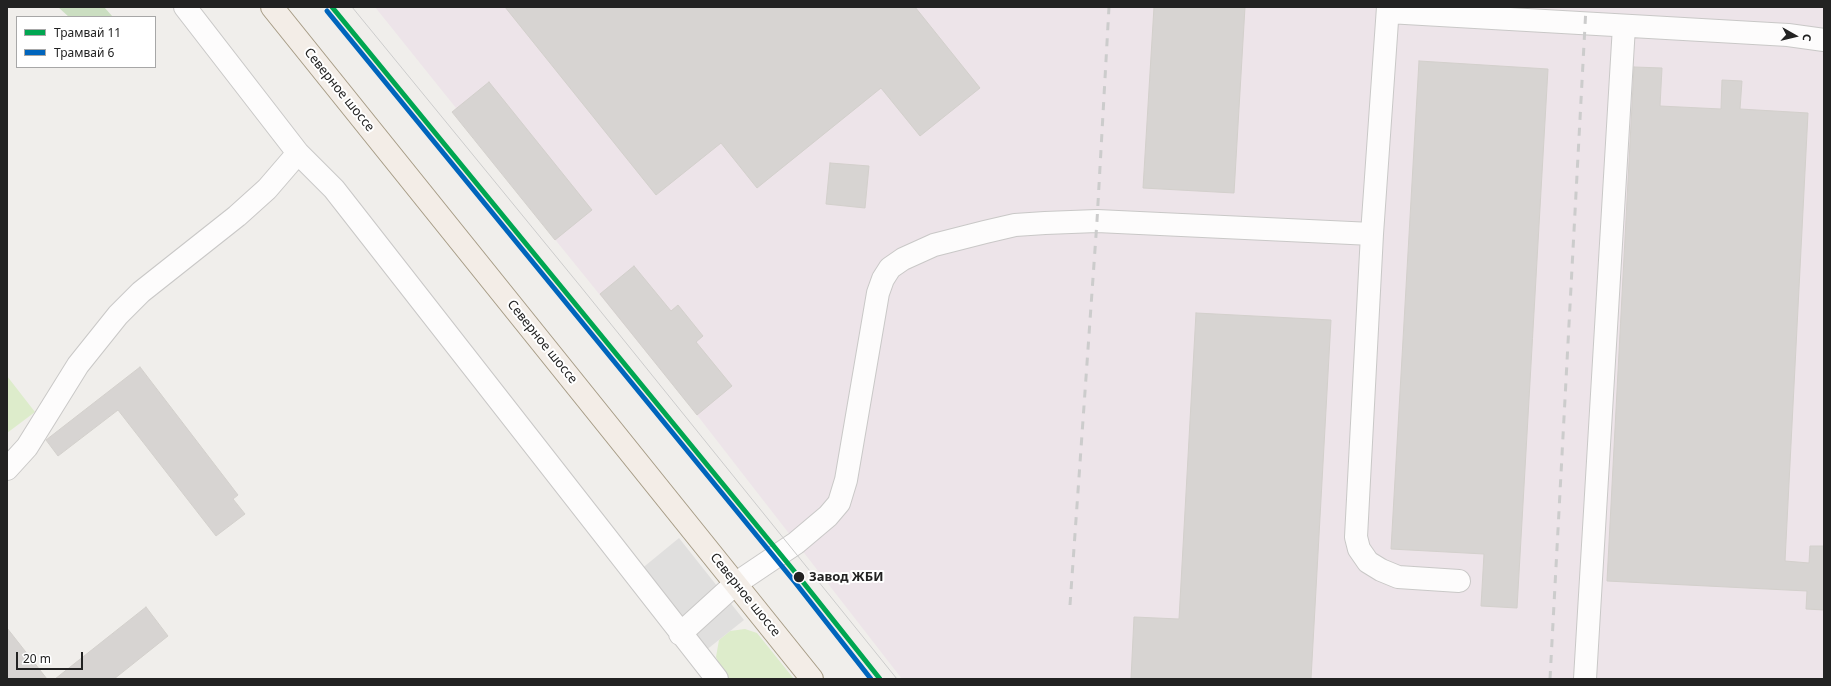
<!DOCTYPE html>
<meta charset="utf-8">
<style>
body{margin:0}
#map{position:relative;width:1831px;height:686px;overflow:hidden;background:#f0eeeb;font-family:"Noto Sans",sans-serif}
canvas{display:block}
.frame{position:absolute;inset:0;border:8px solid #222;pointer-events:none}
.legend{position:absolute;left:16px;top:16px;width:140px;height:52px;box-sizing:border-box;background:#fff;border:1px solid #a7a7a7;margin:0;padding:5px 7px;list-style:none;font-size:12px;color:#222}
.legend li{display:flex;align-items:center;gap:8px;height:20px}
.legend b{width:20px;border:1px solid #a7a7a7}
.north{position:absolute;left:1775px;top:16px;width:40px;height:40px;-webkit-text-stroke:3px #fff;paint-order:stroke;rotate:98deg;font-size:11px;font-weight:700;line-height:16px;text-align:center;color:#222}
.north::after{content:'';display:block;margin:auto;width:14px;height:18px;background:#222;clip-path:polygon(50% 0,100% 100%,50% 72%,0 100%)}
.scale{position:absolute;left:16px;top:652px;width:67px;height:18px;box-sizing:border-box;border:2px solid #222;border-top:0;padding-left:5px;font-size:12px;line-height:14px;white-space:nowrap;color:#222;-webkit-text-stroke:3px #fff;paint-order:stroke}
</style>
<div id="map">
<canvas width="1831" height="686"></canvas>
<div class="frame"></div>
<ul class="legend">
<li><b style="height:5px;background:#00a651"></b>Трамвай 11</li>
<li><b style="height:5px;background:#0065bd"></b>Трамвай 6</li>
</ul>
<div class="north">С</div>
<div class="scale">20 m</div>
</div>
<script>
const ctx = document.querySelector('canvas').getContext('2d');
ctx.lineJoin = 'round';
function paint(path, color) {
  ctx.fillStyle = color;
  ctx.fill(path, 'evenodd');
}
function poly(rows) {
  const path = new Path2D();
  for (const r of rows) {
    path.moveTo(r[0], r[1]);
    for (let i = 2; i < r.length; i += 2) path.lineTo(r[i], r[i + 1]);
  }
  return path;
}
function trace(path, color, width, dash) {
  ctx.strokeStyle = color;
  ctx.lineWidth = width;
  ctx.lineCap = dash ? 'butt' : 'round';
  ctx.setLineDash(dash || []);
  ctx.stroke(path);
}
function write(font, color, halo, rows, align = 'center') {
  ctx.font = font + ' "Noto Sans",sans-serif';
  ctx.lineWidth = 4;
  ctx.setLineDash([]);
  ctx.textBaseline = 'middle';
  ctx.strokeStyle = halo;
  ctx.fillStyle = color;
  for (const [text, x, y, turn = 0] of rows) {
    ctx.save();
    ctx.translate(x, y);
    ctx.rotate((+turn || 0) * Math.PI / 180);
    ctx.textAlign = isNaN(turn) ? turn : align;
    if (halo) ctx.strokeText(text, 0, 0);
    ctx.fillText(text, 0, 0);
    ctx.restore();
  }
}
paint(poly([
 [375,7,1824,7,1824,679,902,679,697,415,452,112,456,108]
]), '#ede4e9');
paint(poly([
 [7,376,35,412,7,433],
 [745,629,757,633,794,679,726,679,716,657,719,640,730,631]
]), '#ddeccb');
paint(poly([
 [58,7,104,7,113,17,69,17]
]), '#cbdec1');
paint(poly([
 [679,538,744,620,705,651,640,570]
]), '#e0dfde');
const building = poly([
 [505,7,915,7,980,88,920,136,881,88,757,188,721,143,656,195,505,7],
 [1154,7,1245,7,1234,193,1143,188,1154,7],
 [1419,61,1548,69,1517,608,1481,606,1484,554,1391,549,1419,61],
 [1634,67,1662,68,1660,106,1721,109,1722,80,1742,81,1740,109,1808,113,1785,561,1809,563,1810,546,1824,546,1824,610,1806,609,1807,591,1607,581,1634,67],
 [489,82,592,210,555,240,452,112,489,82],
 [830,163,869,166,865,208,826,204,830,163],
 [634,266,671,311,678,305,703,336,696,342,732,386,697,415,600,294,634,266],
 [1196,313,1331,320,1311,679,1131,679,1134,617,1179,619,1196,313],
 [140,367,238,495,233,499,245,514,216,536,118,410,58,456,46,440,140,367],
 [146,607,168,636,114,679,55,679,146,607],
 [7,628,47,679,7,679,7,628]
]);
paint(building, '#d7d4d2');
trace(building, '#d3d0cc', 1);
const minor = poly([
 [185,7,298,153,334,189,717,679],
 [1388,12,1788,35,1824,40],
 [1372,234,1356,537,1359,549,1368,562,1381,570,1398,577,1459,581],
 [7,469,27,447,78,365,118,315,141,292,237,216,267,189,298,153],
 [680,634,735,584,796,543,828,516,839,503,846,480,878,293,883,279,890,268,903,259,934,245,985,232,1015,225,1045,223,1097,221,1372,234,1388,7],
 [1585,679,1624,26]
]);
const major = poly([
 [272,7,812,679]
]);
trace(minor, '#c9c8c7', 24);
trace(major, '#a79c86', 24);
trace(minor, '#fdfcfc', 22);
trace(major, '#f3ede7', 22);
trace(poly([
 [352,7,581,287,897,679]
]), '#ccc', 1);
trace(poly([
 [1070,605,1097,221,1109,7],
 [1550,679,1586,7]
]), '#ccc', 3, [8, 8]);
trace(poly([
 [332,7,799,577,880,679]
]), '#00a651', 5);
trace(poly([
 [327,11,794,581,871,679]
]), '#0065bd', 5);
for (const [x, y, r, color] of [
 [799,577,6,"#222"]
]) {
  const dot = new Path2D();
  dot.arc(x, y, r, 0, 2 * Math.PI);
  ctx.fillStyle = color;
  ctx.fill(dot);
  trace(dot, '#fff', 1.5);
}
write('13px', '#222', '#fff', [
 ["Северное шоссе",339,90,51],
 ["Северное шоссе",542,342,51],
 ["Северное шоссе",745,595,51]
]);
write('bold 13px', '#222', '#fff', [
 ["Завод ЖБИ",809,577]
], 'left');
</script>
